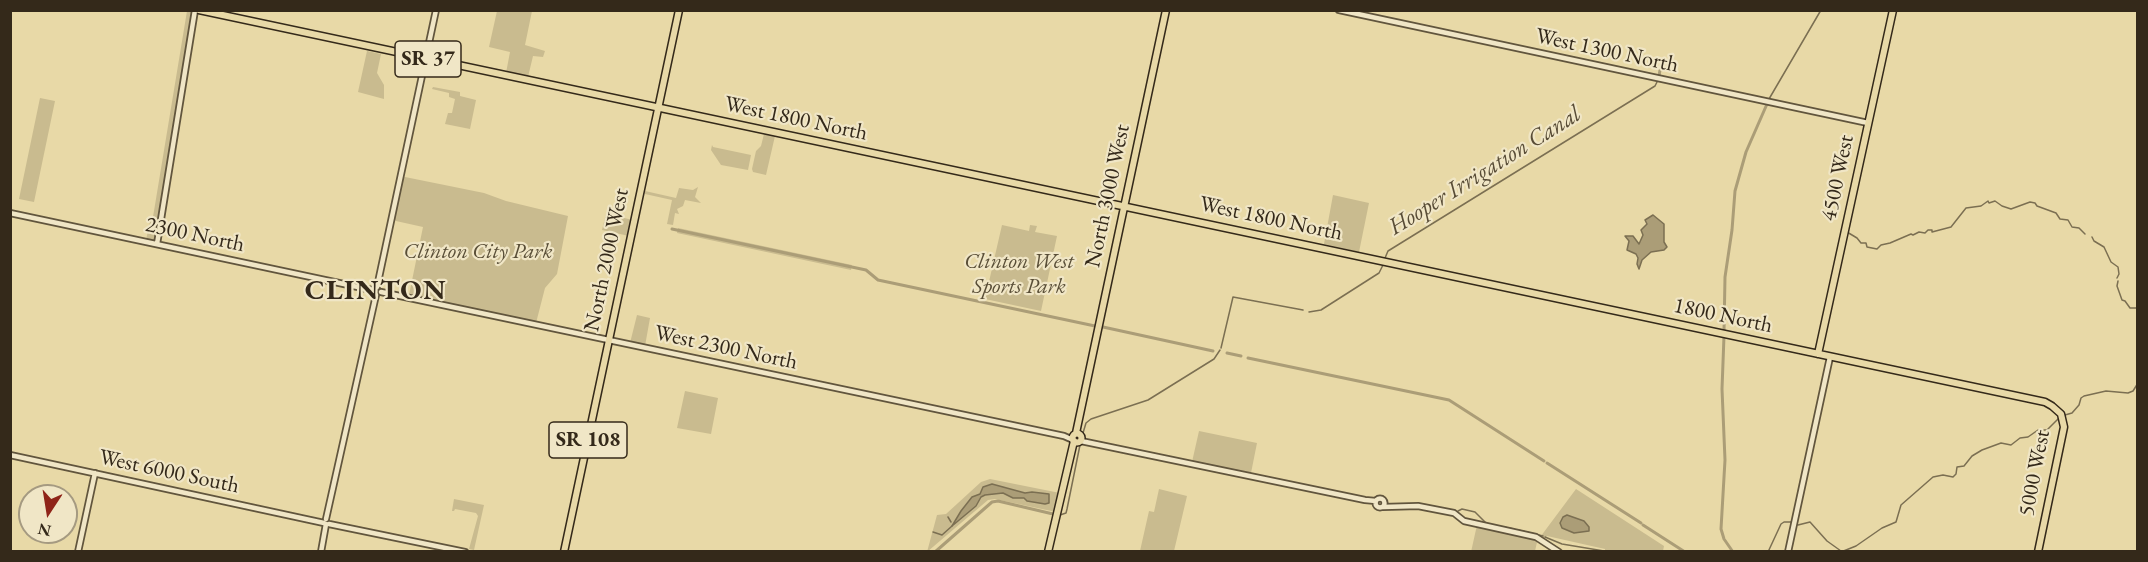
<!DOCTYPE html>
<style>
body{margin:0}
#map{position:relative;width:2148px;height:562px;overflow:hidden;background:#e8d9a7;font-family:"EB Garamond",serif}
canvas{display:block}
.frame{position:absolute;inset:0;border:12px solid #34291a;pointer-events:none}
.north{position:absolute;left:18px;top:484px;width:60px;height:60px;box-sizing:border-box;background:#f0e6c6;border:2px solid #a59a81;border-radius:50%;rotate:192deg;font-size:16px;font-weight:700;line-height:24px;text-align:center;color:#34291a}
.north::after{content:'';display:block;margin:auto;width:21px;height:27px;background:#8f2418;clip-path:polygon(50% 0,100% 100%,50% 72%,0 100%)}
</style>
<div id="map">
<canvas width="2148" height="562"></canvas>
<div class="frame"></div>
<div class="north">N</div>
</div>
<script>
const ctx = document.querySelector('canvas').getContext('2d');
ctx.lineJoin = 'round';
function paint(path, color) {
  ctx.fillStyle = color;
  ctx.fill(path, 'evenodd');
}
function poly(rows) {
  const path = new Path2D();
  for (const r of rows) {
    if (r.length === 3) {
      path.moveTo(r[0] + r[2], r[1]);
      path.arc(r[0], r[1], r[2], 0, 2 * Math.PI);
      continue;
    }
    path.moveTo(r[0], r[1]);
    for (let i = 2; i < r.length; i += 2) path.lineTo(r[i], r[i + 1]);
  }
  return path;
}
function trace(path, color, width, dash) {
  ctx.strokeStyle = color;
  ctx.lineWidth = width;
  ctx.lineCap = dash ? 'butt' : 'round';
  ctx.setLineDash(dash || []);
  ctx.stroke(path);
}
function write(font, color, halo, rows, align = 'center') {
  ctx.font = font + ' "EB Garamond",serif';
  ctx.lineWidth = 4.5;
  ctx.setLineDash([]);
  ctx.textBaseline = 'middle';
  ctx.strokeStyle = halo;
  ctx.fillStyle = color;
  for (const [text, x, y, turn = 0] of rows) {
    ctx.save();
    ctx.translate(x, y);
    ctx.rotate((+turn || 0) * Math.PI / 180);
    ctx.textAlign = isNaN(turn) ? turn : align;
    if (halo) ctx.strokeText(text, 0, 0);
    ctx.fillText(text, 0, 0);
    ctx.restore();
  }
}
paint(poly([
 [187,11,191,12,192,19,155,241,146,240,151,217,153,217],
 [497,11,532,11,525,45,545,51,543,57,533,56,528,77,506,73,510,52,489,47],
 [367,51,381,54,377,73,384,85,384,99,358,92],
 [433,87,460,92,460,96,476,100,470,129,445,124,448,113,452,113,455,99,449,97,449,93,432,89],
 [40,98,55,101,34,202,19,199],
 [764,134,775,136,766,175,753,172,752,169,756,151,761,146],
 [712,145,713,147,751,155,748,170,721,165,711,150],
 [405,177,484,193,506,201,568,216,557,274,545,288,536,323,409,295,423,227,396,221,394,219,403,178],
 [698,187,695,197,701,203,685,200,683,206,677,209,679,214,675,213,673,225,667,224,672,200,645,194,645,191,676,198,679,188,693,190],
 [1333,195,1369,203,1359,252,1324,244],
 [606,214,633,220,629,236,602,230],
 [1002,225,1029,231,1030,225,1037,226,1035,232,1057,236,1041,311,985,299],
 [678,228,852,265,851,270,677,233],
 [637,315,650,318,645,346,630,343],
 [685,391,718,398,711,434,677,428],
 [1199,431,1257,443,1251,473,1192,462],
 [990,479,1060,493,1056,512,995,499,988,500,927,552,937,515,946,514,981,482],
 [1159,489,1187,496,1174,551,1140,551,1149,511,1154,512],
 [1576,489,1664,546,1663,551,1605,551,1605,549,1547,536,1543,540,1538,538,1535,551,1471,552,1477,525,1541,536],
 [454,499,484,505,474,550,469,549,478,516,476,513,455,509,454,511,452,511]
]), '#c9bb8f');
const water = poly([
 [1653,215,1664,224,1664,242,1667,247,1664,250,1651,252,1642,260,1639,269,1637,264,1638,258,1636,254,1627,250,1629,241,1625,236,1633,236,1639,244,1643,235,1641,230,1647,224,1645,220,1653,215],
 [992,484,1025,493,1032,492,1049,494,1049,503,1045,504,1027,501,1024,498,1013,498,1003,493,985,495,981,497,976,506,952,526,961,511,972,497,980,494,983,487,992,484],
 [1567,515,1584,521,1589,527,1589,531,1574,533,1562,528,1560,523,1563,517,1567,515]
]);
paint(water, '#ab9d77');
trace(water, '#7b6f52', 1.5);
trace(poly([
 [1769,99,1821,10],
 [1847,232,1857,238,1861,243,1866,243,1867,247,1877,249,1881,245,1890,243,1911,234,1913,235,1919,232,1925,233,1928,230,1932,230,1932,232,1951,227,1966,208,1981,206,1988,201,1989,203,1995,201,2002,206,2011,209,2030,202,2035,203,2037,206,2056,213,2060,219,2068,220,2072,227,2079,228,2085,234],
 [2092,237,2094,241,2104,247,2111,262,2118,267,2119,274,2117,278],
 [1385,258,1388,251,1655,86,1657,82],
 [2118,281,2117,286,2122,300,2125,301,2130,308,2138,308],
 [1309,312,1321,310,1379,273,1384,263],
 [1221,348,1233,297,1303,310],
 [2065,415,2072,413,2079,405,2081,398,2084,396,2106,391,2128,393,2133,391,2138,383],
 [1083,433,1086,423,1091,419,1148,400,1214,359,1220,350],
 [1458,511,1462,509,1475,512,1487,524,1514,529],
 [1060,515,1066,513,1067,509,1080,445],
 [948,517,951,522],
 [1798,525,1810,522,1827,541,1841,551],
 [1518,530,1543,536],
 [933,532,942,535,952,526],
 [1545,537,1562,544,1604,551],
 [1768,552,1781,524,1784,522,1791,522],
 [1841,552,1856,546,1882,528,1896,522,1901,505,1933,477,1943,475,1953,477,1956,474,1957,467,1964,466,1972,456,1982,450,2001,443,2011,445,2020,438,2028,437,2038,430,2047,430,2059,418]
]), '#7b6f52', 1.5);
trace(poly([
 [1659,76,1660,70],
 [672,229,866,270,878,280,1095,326],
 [1103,327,1213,351],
 [1724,331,1725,277,1732,230,1735,191,1746,152,1767,104],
 [1724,336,1722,389,1725,460,1721,529,1724,539,1733,552],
 [1227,353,1241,356],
 [1248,358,1449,400,1544,461],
 [1547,463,1641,523],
 [1643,525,1685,552],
 [935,552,992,502,998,501,1053,514]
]), '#ab9d77', 3);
const minor = poly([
 [1339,10,1868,123],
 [10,213,372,290],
 [157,244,195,10],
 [377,287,436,10],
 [381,292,1064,436,1073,440],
 [1081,441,1365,500,1376,501],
 [10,455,324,523],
 [1380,503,4.5],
 [1383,507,1418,506,1454,513,1464,521,1536,537,1559,552],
 [326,519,376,295],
 [329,524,465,552],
 [78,552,95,473],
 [321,552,326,524],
 [1788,552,1830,357]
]);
const major = poly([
 [199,10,2045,402,2052,406,2061,414,2064,427,2038,552],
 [1818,354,1893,10],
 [1076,433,1166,10],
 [1077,438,4.5],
 [564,552,679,10],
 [1048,552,1074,441]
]);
trace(minor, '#61553d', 8);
trace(major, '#34291a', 9);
trace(minor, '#f0e6c6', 4.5);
trace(major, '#e8d9a7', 6);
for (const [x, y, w] of [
 [428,59,66],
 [588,440,78]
]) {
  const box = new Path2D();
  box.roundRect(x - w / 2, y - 18, w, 36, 4.5);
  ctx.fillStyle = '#f0e6c6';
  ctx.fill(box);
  trace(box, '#34291a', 1.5);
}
write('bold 21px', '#34291a', null, [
 ["SR 37",428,59],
 ["SR 108",588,440]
]);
write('22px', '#34291a', '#f0e6c6', [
 ["West 1300 North",1607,51,12],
 ["West 1800 North",796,119,12],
 ["4500 West",1838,178,-78],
 ["North 3000 West",1108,196,-78],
 ["West 1800 North",1271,219,12],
 ["2300 North",195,235,12],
 ["North 2000 West",607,260,-78],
 ["1800 North",1723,316,12],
 ["West 2300 North",726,348,12],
 ["West 6000 South",169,472,12],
 ["5000 West",2035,473,-79]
]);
write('italic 22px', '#594e37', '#f0e6c6', [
 ["Clinton City Park",478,252],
 ["Clinton West",1019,262],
 ["Sports Park",1019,287]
]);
write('italic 24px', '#584c36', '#f0e6c6', [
 ["Hooper Irrigation Canal",1485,171,-32]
]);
ctx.letterSpacing = '1.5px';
write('bold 28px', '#34291a', '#f0e6c6', [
 ["CLINTON",376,291]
]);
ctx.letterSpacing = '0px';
</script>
